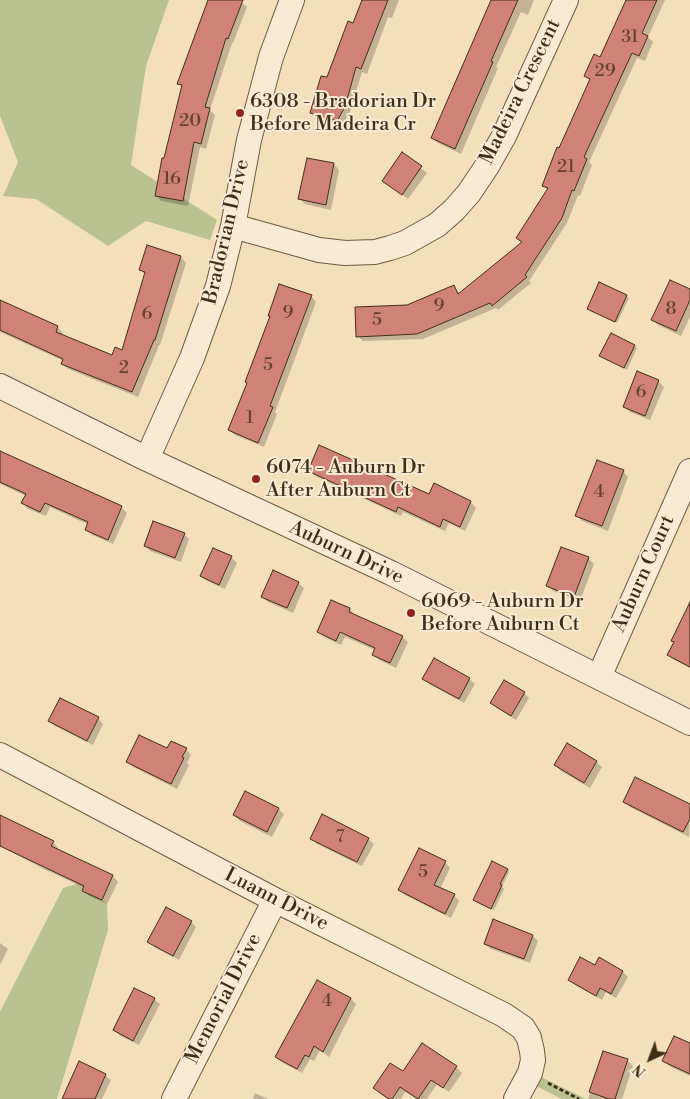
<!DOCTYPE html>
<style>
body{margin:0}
#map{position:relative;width:690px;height:1099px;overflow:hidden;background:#f4dfbb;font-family:"Libre Bodoni",serif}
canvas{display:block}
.north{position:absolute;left:625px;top:1034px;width:50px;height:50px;-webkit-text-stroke:4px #f8ead3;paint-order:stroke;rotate:223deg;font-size:14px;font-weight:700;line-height:20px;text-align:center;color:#412e19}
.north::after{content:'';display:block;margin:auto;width:18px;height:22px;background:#412e19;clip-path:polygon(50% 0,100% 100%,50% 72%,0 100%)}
</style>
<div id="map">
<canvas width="690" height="1099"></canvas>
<div class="north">N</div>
</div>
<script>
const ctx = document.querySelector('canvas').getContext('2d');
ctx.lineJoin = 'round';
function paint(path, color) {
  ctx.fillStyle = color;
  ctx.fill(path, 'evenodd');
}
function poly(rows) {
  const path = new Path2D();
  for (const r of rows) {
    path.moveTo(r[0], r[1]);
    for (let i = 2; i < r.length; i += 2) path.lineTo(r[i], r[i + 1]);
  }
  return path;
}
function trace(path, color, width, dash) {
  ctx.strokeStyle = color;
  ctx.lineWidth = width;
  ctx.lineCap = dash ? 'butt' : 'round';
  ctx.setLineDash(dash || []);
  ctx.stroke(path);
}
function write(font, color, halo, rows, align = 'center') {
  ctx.font = font + ' "Libre Bodoni",serif';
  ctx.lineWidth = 4;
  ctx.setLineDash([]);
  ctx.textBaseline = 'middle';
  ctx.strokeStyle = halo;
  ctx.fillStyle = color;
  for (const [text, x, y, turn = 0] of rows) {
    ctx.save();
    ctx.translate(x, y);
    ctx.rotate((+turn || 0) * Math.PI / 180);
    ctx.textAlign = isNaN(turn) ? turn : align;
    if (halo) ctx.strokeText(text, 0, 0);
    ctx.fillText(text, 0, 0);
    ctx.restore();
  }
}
paint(poly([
 [0,0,169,0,146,66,131,165,217,220,210,240,146,221,108,246,36,199,3,196,18,162,0,116],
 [79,883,107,904,108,930,57,1099,0,1099,0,1012,63,888],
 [541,1077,586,1099,562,1099,536,1086]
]), '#bac291');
paint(poly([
 [209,0,239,0,247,7,233,43,232,43,210,110,215,115,206,149,200,147,188,206,161,201,156,195,182,87,178,83],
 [364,0,399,0,392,18,388,17,367,74,362,72,350,112,342,126,317,118,312,113],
 [493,0,534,0,528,15,521,12,496,67,498,68,461,154,438,143,432,138],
 [627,0,665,0,648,37,653,42,645,61,637,58,589,162,592,165,580,196,578,195,567,223,529,281,531,283,498,310,496,308,423,339,363,341,358,336,407,306,453,286,460,294,522,243,517,238,548,190,544,186,591,81,586,76,600,59],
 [402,154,427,173,408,199,389,186],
 [334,164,339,170,331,210,305,204,300,199],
 [148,247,181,257,186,263,160,345,159,345,138,397,68,369,62,364,64,361,0,332,0,300,57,327,63,333,62,335,112,357,122,351,146,275,140,270],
 [690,290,690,317,681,336,658,325,653,320],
 [311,296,316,302,275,412,277,414,264,447,235,435,229,430],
 [626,296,629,298,617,323,589,309],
 [611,335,637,348,627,370,601,356],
 [658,381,664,387,650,420,630,412,624,406],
 [0,452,121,507,127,513,113,544,92,535,87,530,89,525,50,507,46,516,28,509,23,503,26,496,0,484],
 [309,470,429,496,434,484,471,502,476,508,465,531,449,523,445,531,403,512,401,516,315,476],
 [623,471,628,477,608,531,582,521,577,515],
 [184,534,189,539,181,562,150,551,145,545],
 [213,549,231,557,237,563,225,589,207,581,201,576],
 [588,558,594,564,580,601,553,591,548,585],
 [298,583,304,588,293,613,268,602,262,597],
 [332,601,350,609,355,615,402,637,408,642,396,668,379,660,373,654,375,650,345,637,341,645,324,637,318,632],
 [690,607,690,668,674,660,669,655,675,643,672,640],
 [424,679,469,679,475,684,464,703,429,684],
 [524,693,529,698,516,720,497,708,491,703],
 [98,718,103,724,93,745,55,726,50,721],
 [186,749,191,755,187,763,189,765,177,789,133,767,128,761,168,750],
 [596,762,602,767,590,788,561,771,555,765],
 [624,801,690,805,689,837,630,807],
 [278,809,284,814,272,837,240,821,234,815],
 [0,816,53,842,58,848,57,850,113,876,118,882,107,904,89,896,83,890,85,888,48,871,0,846],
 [312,838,368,839,374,844,362,866,317,844],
 [445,862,450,868,440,889,454,895,459,901,451,918,405,895,399,890],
 [507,870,509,872,502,887,504,889,494,910,474,900],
 [494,921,533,936,538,941,530,963,491,949,485,943],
 [191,922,196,927,179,960,154,947,149,941],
 [0,943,8,949,0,965],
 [600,959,623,972,628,977,616,998,606,992,602,1000,575,985,569,980,595,967],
 [317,982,351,999,356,1004,329,1057,320,1050,314,1061,310,1059,302,1073,281,1062,276,1057],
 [154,999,160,1004,139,1045,119,1035,114,1030],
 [422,1045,456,1067,462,1073,449,1092,437,1084,427,1099,417,1099,405,1092,401,1099,388,1099,380,1094,375,1088,404,1073],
 [690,1045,690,1076,669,1066,664,1061],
 [603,1052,627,1060,633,1066,622,1099,588,1099],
 [105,1075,111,1080,102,1099,63,1099],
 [255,1093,268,1099,253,1099]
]), '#0003');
const building = poly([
 [208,0,243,0,228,39,226,38,205,107,210,108,201,144,194,142,183,201,155,196,162,158,164,158,182,85,177,84,208,0],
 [362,0,388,0,361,69,356,67,345,107,337,121,310,113,321,76,327,77,348,21,353,23,362,0],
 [491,0,518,0,491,61,493,62,455,149,431,138,491,0],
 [626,0,657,0,642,33,648,36,639,56,632,53,584,157,587,159,574,191,572,190,562,218,525,275,527,277,492,306,490,303,417,334,356,337,355,307,407,305,454,285,458,294,522,242,516,238,548,188,542,186,557,147,559,148,590,79,584,76,594,54,600,57,626,0],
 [402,152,422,166,402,195,382,181,402,152],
 [307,158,334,163,326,205,298,199,307,158],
 [147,245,181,256,155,340,154,340,132,392,61,364,63,359,0,330,0,300,58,326,56,332,112,355,115,347,122,350,145,272,139,270,147,245],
 [670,280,690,289,690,300,676,331,651,320,670,280],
 [599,282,627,295,615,322,587,309,599,282],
 [279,284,312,295,270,406,273,407,258,443,228,430,247,383,245,382,270,316,268,316,279,284],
 [611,333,635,345,624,368,599,356,611,333],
 [637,371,659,380,645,416,623,407,637,371],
 [319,445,429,494,434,483,471,501,460,527,443,519,440,527,398,507,396,512,308,471,319,445],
 [0,451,122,506,108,540,85,530,88,522,45,503,40,512,21,503,26,494,0,482,0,451],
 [597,460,624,470,602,526,575,516,597,460],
 [153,521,185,533,175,558,144,546,153,521],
 [561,547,589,557,574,597,546,586,561,547],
 [213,548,232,556,219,585,200,576,213,548],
 [273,570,299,582,287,608,261,597,273,570],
 [331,600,350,608,349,612,403,636,390,663,372,655,375,648,340,632,336,641,317,632,331,600],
 [690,602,690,667,667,655,674,642,671,641,690,602],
 [434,658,470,678,459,699,422,679,434,658],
 [504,680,525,692,511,716,490,703,504,680],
 [60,698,99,717,87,741,48,721,60,698],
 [139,735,167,748,171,741,187,748,182,757,184,758,171,784,126,762,139,735],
 [567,743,597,761,584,783,554,765,567,743],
 [635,777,690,804,690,819,683,832,623,802,635,777],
 [245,791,279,808,267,832,233,815,245,791],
 [322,814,369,838,357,862,310,839,322,814],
 [0,815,54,841,51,846,113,875,102,900,82,891,84,886,0,846,0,815],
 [419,848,446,861,434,885,455,894,445,914,398,890,419,848],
 [492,861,508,869,500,884,502,885,491,909,473,900,492,861],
 [166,907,192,921,173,956,147,942,166,907],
 [493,919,533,935,524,959,484,944,493,919],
 [580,957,595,965,599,957,623,971,611,994,600,988,596,996,568,980,580,957],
 [317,980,351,998,323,1052,314,1046,309,1057,305,1055,297,1069,275,1057,317,980],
 [134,988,155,998,133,1041,113,1030,134,988],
 [674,1036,690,1043,690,1074,662,1061,674,1036],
 [422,1043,457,1066,443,1088,431,1080,418,1099,400,1087,392,1099,389,1099,373,1088,390,1063,403,1071,422,1043],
 [603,1051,628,1059,615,1099,609,1099,589,1092,603,1051],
 [79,1061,106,1074,95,1099,62,1099,79,1061]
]);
paint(building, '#d08276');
trace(building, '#412e19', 1);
const street = poly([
 [233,226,319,250,345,253,375,252,390,248,405,243,437,225,454,210,469,193,487,166,504,136,566,0],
 [0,386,147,459,391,573,690,723],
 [147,459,192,358,218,286,233,226,249,140,271,57,292,0],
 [599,677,690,471],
 [0,755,275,900,504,1015,523,1028,529,1038,532,1051,533,1060,530,1073,516,1099],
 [174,1099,275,900]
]);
trace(street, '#6e5a42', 26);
trace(poly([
 [548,1083,579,1099]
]), '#412e19', 3, [4, 2.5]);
trace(street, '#f8ead3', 24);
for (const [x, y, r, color] of [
 [240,113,5,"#8f2418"],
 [256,479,5,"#8f2418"],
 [411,613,5,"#8f2418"]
]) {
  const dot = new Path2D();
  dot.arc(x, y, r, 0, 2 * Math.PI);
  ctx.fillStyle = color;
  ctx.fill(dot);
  trace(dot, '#f8ead3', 2);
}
write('18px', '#654330', null, [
 ["31",630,38],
 ["29",605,72],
 ["20",190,122],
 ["21",566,168],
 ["16",172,180],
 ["9",439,307],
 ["8",671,310],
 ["9",288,314],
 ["6",147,315],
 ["5",377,321],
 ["5",268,366],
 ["2",124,369],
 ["6",641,393],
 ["1",250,419],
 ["4",599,493],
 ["7",340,838],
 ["5",423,873],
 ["4",327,1002]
]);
write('20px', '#412e19', '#f8ead3', [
 ["Madeira Crescent",521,92,-64],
 ["Bradorian Drive",227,232,-77],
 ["Auburn Drive",346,553,25],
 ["Auburn Court",644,574,-66],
 ["Luann Drive",276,900,27],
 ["Memorial Drive",224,999,-63]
]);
write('20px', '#412e19', '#f8ead3', [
 ["6308 - Bradorian Dr",250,102],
 ["Before Madeira Cr",250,125],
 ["6074 - Auburn Dr",266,468],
 ["After Auburn Ct",266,491],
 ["6069 - Auburn Dr",421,602],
 ["Before Auburn Ct",421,625]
], 'left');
</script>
